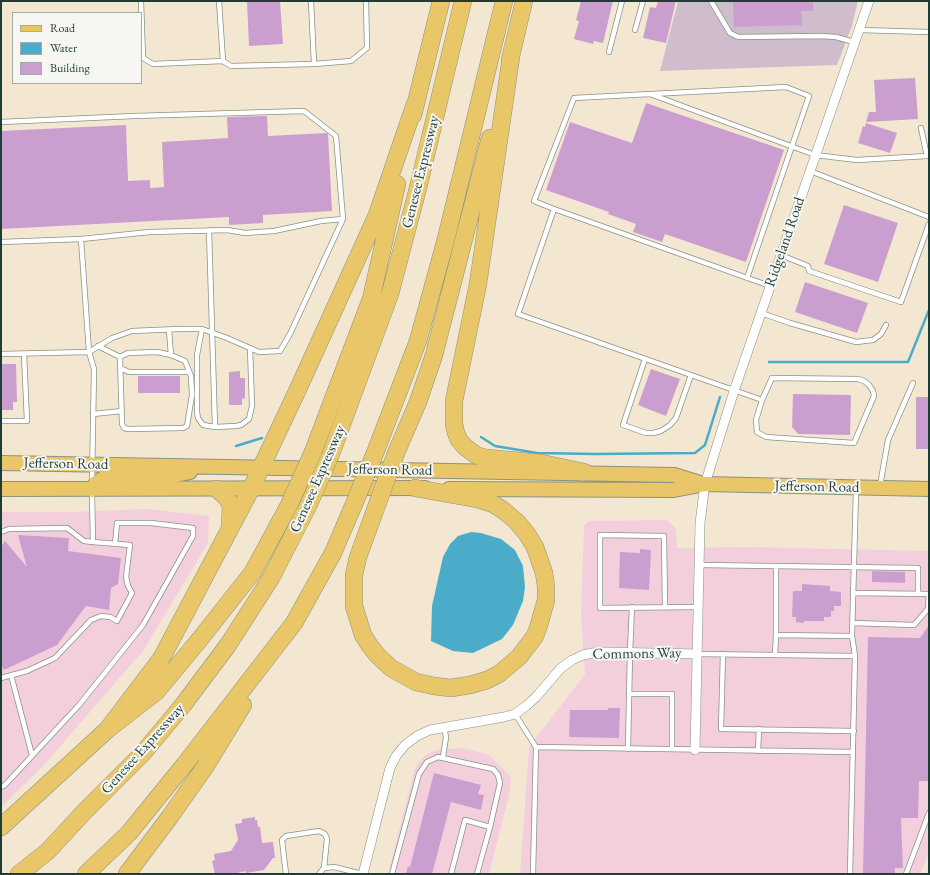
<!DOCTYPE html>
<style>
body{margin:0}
#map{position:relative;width:930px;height:875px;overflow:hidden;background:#f3e7d2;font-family:"EB Garamond",serif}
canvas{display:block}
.frame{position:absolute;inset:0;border:2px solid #1f3d34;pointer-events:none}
.legend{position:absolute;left:12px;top:12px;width:130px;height:72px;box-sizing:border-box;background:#f6f6f2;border:1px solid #a0aca6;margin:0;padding:5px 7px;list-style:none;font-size:12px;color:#1f3d34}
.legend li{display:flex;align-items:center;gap:8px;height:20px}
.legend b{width:20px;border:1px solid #a0aca6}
</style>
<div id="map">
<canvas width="930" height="875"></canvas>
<div class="frame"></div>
<ul class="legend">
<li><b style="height:5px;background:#e9c769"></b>Road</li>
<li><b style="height:11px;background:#4bacca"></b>Water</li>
<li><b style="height:11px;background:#ca9fd0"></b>Building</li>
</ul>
</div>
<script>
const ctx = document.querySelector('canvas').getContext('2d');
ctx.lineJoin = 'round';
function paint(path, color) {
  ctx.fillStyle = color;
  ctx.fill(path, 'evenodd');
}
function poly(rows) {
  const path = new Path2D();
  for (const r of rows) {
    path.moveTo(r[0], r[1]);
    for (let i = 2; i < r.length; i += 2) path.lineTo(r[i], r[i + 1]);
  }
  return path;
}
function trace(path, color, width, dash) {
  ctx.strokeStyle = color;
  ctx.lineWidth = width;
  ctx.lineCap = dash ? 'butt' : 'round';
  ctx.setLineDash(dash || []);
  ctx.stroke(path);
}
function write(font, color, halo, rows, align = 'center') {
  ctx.font = font + ' "EB Garamond",serif';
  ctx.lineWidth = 4;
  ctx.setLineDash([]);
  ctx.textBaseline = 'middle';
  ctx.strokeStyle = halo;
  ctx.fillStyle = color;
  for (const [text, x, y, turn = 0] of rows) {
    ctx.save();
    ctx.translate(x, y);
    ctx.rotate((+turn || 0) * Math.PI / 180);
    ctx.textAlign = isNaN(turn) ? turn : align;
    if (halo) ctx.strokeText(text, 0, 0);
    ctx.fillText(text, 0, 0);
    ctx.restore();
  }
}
paint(poly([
 [149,509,209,516,208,543,143,651,43,766,1,807,1,512,70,512],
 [667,520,676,529,677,548,747,547,929,551,929,853,920,874,520,874,529,747,585,674,581,616,584,526,589,521],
 [460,748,488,754,511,777,509,796,489,874,388,874,414,772,418,763,426,755,435,750]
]), '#f3cfde');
paint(poly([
 [678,1,858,1,852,26,837,65,660,71]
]), '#cfbdce');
paint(poly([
 [471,532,481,533,501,539,515,550,523,566,525,587,523,601,513,625,502,639,473,653,453,651,431,641,432,606,443,557,450,544,458,536]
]), '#4bacca');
trace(poly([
 [769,362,908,362,929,310],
 [481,437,495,446,537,453,596,454,695,453,705,445,720,397],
 [236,446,262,438]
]), '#4bacca', 2.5);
paint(poly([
 [247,1,280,1,283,44,249,46],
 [581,1,613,1,603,43,594,41,593,44,574,39,579,21,576,20],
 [658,1,676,1,666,43,643,38,650,7,656,8],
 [733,1,813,1,813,11,801,11,802,25,734,27],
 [915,78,918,119,866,122,869,112,876,112,874,80],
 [646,103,784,150,746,262,665,234,662,242,633,232,636,224,608,214,609,212,546,190,570,122,632,143],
 [267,116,268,136,327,133,328,134,332,211,263,215,263,223,229,225,229,217,1,229,1,131,126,125,128,181,150,180,150,188,164,187,162,142,228,138,227,117],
 [866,123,897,133,890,153,858,143,863,126,865,127],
 [844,205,898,223,878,282,824,264],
 [805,282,868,303,857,333,795,312],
 [1,364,16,364,17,402,13,402,13,410,1,410],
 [651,369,680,379,666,416,638,405],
 [240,371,240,378,245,378,245,398,242,399,242,405,229,405,229,372],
 [138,376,180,376,180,393,138,393],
 [793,394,851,395,850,435,798,434,792,427],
 [916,397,929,397,929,449,916,449],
 [18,535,69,538,68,551,121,558,118,584,111,588,109,610,86,606,57,645,4,670,1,664,1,547,5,541,27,567],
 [640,549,651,550,649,590,619,588,620,552,640,553],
 [872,571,905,572,905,583,872,582],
 [802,584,830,586,830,591,841,592,841,606,834,606,834,611,831,611,831,617,824,617,824,621,804,621,804,623,796,622,796,617,792,617,793,591,802,591],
 [929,625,929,781,919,781,918,818,901,818,903,868,895,868,895,874,863,874,868,637,920,638],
 [608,708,620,708,619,738,569,737,570,710,608,710],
 [434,773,481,785,478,794,484,795,481,810,451,802,432,874,406,874,408,866,410,867],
 [255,817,255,820,257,820,258,827,260,827,262,843,273,842,275,858,273,858,264,870,246,873,246,871,232,874,215,874,212,861,215,860,214,854,231,851,238,840,235,824,242,823,242,819]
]), '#ca9fd0');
const lane = poly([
 [141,1,143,58,153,64,223,61],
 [219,1,223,61,231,66,314,64,311,1],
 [711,1,730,33,738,37,820,36,836,37,854,42],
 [635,30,643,1],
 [859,30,929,32],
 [609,52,622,1],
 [314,64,351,61,367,48,366,1],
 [651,94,786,87,809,96,747,278],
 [1,122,134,116,304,111,336,136,343,219,290,334,280,351,259,352,227,338,202,329,179,329,132,331,112,338,89,352,1,354],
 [810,171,929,217],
 [554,209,534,201,574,98,650,94,815,155,857,160,927,156,921,128],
 [209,230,215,427],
 [81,239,89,352,94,369,92,482],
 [1,242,81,239,150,232,227,230,245,233,259,232,274,231,321,221,343,219],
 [781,255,808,266,809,271,901,302,929,224],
 [761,313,790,323,856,342,873,340,881,334,886,325],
 [202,329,197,355,197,412,198,418,203,425,215,427,236,426,241,425,249,419,252,406,250,348],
 [169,330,171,355],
 [98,346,120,357,122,424,124,428,128,429,183,428,187,426,192,395,191,376,185,361,171,355,157,352,128,353,120,357],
 [645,359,623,425,646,433,653,433,661,431,670,425,676,418,691,375],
 [120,368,129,372,189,372],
 [772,378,858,379,864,381,869,385,873,391,874,396,854,443,766,437,757,432,756,420,762,400,772,378],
 [762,400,518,314,554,209,770,286],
 [93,414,122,411],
 [1,421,27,421,24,354],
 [880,486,888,440,913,383],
 [1,532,9,529,67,528,84,541,93,542,92,492],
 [699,565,918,568,918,594],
 [776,566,776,635,852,636],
 [854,593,929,594],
 [665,607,664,536,600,535,600,608,699,607],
 [853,623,914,625,928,609,929,594],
 [697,654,855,656],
 [723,654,721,729,854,731],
 [775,655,776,635],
 [11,675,32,755],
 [1,678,27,671,55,658,91,620,101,616,110,617,117,621,132,593,128,586,126,577,130,545,93,542],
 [629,694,672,694,672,749],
 [515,714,536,747,533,874],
 [536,747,853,752],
 [628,749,630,652,632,607],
 [758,751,759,729],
 [443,757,446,737,444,727],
 [1,787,5,785,80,704,143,625,193,536,193,528,151,523,117,523,115,544],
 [286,874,282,840,286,836,319,831,325,834,327,839,324,868],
 [319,874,324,868,334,867,362,874],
 [392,874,419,774,427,762,438,757,493,769,498,775,500,783,490,827,465,820,451,874],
 [477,874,490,827],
 [850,874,855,656,852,636,856,490],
 [906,874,929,813]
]);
const street = poly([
 [695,750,700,523,705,484,734,391,869,1],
 [363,874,390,768,396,756,405,745,417,736,430,730,504,717,515,714,526,706,536,697,561,668,572,660,583,655,592,653,606,652,697,654]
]);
const primary = poly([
 [1,463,674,475,703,484],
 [1,489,425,488],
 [449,489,674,490,705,484,929,489],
 [92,490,96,483,104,478,166,477,190,472]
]);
const highway = poly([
 [512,50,478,284,454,401,454,424,456,433,459,440,465,447,476,455,486,458,541,463,584,472],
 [510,60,524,1],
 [413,115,441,1],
 [313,452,371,299,397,184],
 [375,453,418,341,446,239,504,1],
 [396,453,418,402,434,355,490,138],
 [331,454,390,294,418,188,463,1],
 [217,489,227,498,231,506,230,526],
 [377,505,358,557,354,575,354,606,363,635,370,646,378,656,391,668,416,682,434,686,451,688,470,685,487,680,499,674,519,657,535,636,539,625,546,600,546,586,544,573,535,547,527,534,517,522,503,510,493,504,477,499,415,488],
 [107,730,161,659,251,489,299,387,377,215,415,104],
 [1,827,107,730,156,692,200,639,253,572,289,505],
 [19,874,48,851,85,811,143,753,183,705,228,645,271,578,309,504],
 [86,874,129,833,185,764,294,623,333,553,354,504],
 [127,874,169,818,205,767,243,705]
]);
trace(lane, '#899283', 6);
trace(street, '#899283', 10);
trace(primary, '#899283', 16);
trace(highway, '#899283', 18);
trace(lane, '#fff', 4.5);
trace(street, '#fff', 9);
trace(primary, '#e9c769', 14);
trace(highway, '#e9c769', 17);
const highwayBridge = poly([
 [309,504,331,454],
 [354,504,375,453],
 [289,505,313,452],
 [377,505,396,453]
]);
trace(highwayBridge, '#899283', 18, []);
trace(highwayBridge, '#e9c769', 17);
write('15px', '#1f3d34', '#f6f6f2', [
 ["Genesee Expressway",421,172,-76],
 ["Ridgeland Road",785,242,-71],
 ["Jefferson Road",66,464,1],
 ["Jefferson Road",390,470,1],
 ["Genesee Expressway",318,479,-66],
 ["Jefferson Road",817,487,1],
 ["Commons Way",637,654,-1],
 ["Genesee Expressway",143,749,-48]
]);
</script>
